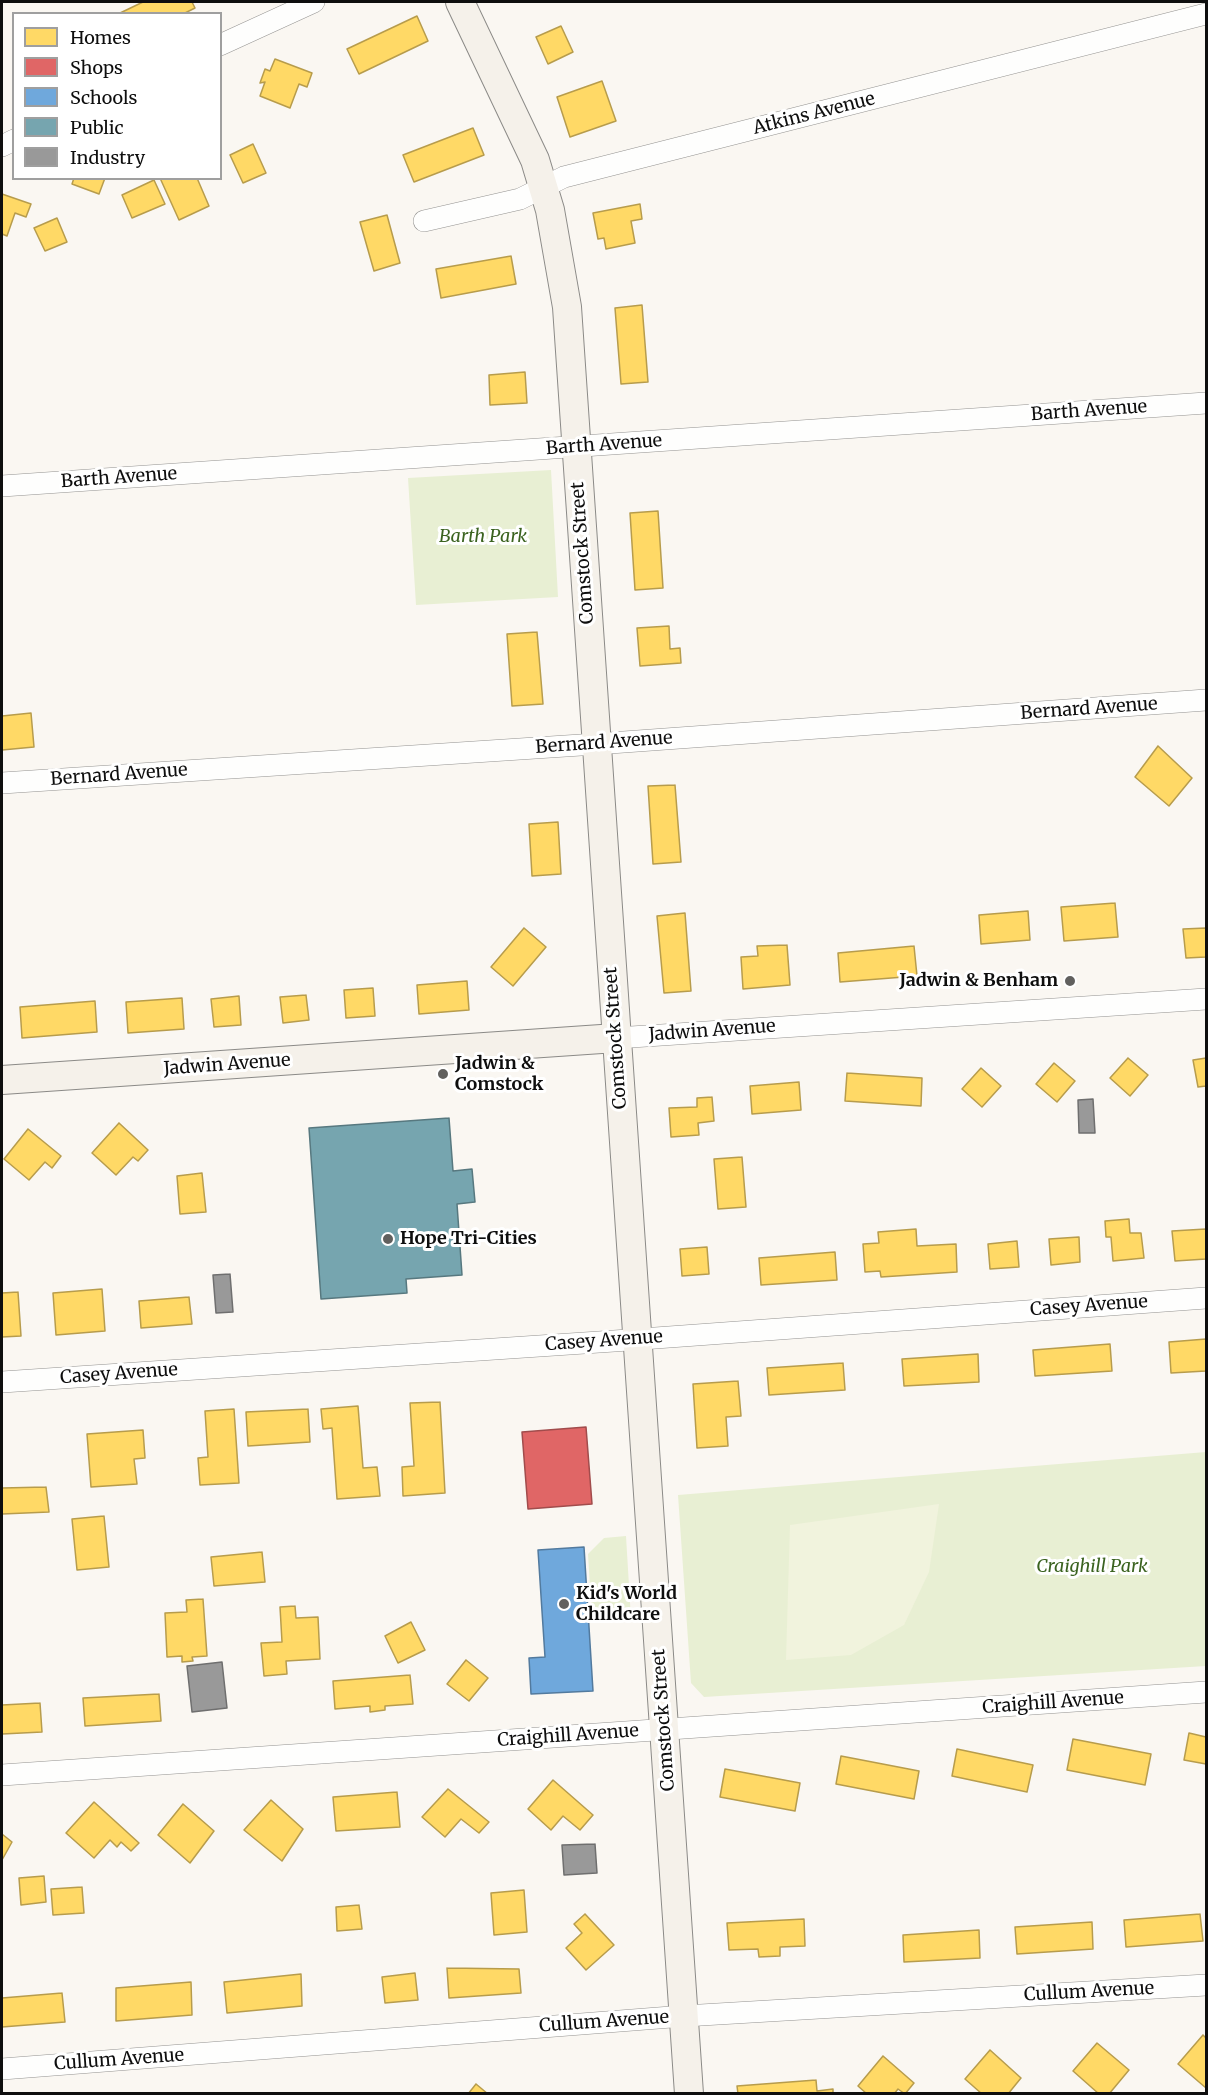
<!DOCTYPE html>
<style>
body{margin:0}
#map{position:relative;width:1208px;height:2095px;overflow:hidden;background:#faf7f2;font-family:Merriweather,serif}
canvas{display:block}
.frame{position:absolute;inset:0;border:3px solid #0e0e0e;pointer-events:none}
.legend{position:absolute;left:12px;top:12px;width:210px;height:168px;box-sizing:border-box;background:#fff;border:2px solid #9f9f9f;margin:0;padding:8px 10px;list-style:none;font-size:18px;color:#0e0e0e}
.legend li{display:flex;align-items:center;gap:12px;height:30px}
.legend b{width:30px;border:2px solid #9f9f9f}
</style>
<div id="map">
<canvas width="1208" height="2095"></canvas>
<div class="frame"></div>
<ul class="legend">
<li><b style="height:16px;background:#ffd966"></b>Homes</li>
<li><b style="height:16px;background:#e06666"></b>Shops</li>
<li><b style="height:16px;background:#6fa8dc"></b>Schools</li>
<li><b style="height:16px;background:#76a5af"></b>Public</li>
<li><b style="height:16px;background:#999"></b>Industry</li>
</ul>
</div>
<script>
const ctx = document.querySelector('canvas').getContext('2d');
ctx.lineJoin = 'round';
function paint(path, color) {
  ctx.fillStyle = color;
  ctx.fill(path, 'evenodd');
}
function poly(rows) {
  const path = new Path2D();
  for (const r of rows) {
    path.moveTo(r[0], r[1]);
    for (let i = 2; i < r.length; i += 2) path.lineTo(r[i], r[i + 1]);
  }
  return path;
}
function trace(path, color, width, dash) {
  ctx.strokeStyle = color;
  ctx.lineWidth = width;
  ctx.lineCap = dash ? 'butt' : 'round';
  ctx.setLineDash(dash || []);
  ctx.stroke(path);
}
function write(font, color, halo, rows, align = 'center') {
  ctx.font = font + ' Merriweather,serif';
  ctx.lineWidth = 6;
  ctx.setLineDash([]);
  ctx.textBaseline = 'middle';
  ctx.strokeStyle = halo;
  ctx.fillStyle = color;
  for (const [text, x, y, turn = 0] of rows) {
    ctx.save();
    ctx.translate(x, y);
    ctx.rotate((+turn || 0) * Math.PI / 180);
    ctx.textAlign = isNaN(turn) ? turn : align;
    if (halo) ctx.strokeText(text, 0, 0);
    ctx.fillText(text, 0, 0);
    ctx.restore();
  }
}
paint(poly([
 [551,470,558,597,416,605,408,478],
 [1206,1452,1206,1666,704,1697,691,1683,678,1495],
 [626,1536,631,1619,592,1621,588,1554,604,1538]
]), '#e8efd3');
paint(poly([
 [939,1504,929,1572,904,1625,851,1655,786,1660,790,1525]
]), '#f1f3dd');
const homes = poly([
 [143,2,192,2,195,8,183,14,118,14,143,2],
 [417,16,428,41,359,74,347,49,417,16],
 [561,26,573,52,548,64,536,37,561,26],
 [275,59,312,73,307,87,299,84,290,108,260,96,265,82,260,83,265,69,270,71,275,59],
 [602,81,616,121,570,137,557,97,602,81],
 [473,128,484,155,414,182,403,155,473,128],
 [253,144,266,173,243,183,230,155,253,144],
 [74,178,105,178,99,194,72,184,74,178],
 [160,178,197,178,209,206,179,220,160,178],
 [154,180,165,204,132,218,122,195,154,180],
 [2,194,31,204,26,217,15,213,7,236,2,234,2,194],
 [640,204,642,219,631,221,635,243,606,249,604,238,598,239,593,213,640,204],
 [387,215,400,263,374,271,360,222,387,215],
 [57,218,67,242,45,251,34,228,57,218],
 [511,256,516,284,441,298,436,269,511,256],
 [642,305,648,382,621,384,615,308,642,305],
 [525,372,527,403,490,405,489,375,525,372],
 [658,511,663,588,635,590,630,513,658,511],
 [669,626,670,649,680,648,681,663,640,666,637,628,669,626],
 [537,632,543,704,512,706,507,634,537,632],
 [31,713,34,747,2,750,2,716,31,713],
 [1158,746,1192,778,1169,806,1135,777,1158,746],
 [675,785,681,862,653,864,648,786,675,785],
 [558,822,561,874,532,876,529,824,558,822],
 [1115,903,1118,937,1064,941,1061,907,1115,903],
 [1028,911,1030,940,981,944,979,915,1028,911],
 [685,913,691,991,664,993,657,916,685,913],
 [524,928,546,947,513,986,491,967,524,928],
 [1206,928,1206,957,1186,958,1183,929,1206,928],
 [787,945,790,985,743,989,741,957,758,956,757,946,787,945],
 [914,946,917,976,840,982,838,953,914,946],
 [467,981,469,1010,419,1014,417,985,467,981],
 [373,988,375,1016,346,1018,344,990,373,988],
 [306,995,309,1020,283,1023,280,997,306,995],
 [239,996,241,1025,214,1027,211,999,239,996],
 [182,998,184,1029,128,1033,126,1002,182,998],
 [95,1001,97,1032,22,1038,20,1007,95,1001],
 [1128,1058,1148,1075,1130,1096,1110,1078,1128,1058],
 [1206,1058,1206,1086,1198,1087,1193,1060,1206,1058],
 [1054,1063,1075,1081,1057,1102,1036,1084,1054,1063],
 [981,1068,1001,1086,982,1107,962,1089,981,1068],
 [847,1073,922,1078,921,1106,845,1101,847,1073],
 [799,1082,801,1110,752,1114,750,1086,799,1082],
 [712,1097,714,1121,698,1123,699,1135,671,1137,669,1108,697,1107,697,1098,712,1097],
 [119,1123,148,1150,138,1161,133,1157,116,1175,92,1153,119,1123],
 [28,1129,61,1156,52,1168,45,1162,29,1180,4,1159,28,1129],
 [742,1157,746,1207,718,1209,714,1159,742,1157],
 [202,1173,206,1212,180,1214,177,1176,202,1173],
 [1129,1219,1130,1233,1141,1233,1144,1258,1113,1261,1111,1237,1106,1237,1105,1221,1129,1219],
 [916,1229,917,1246,956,1244,957,1272,881,1277,880,1271,865,1272,863,1244,879,1243,878,1232,916,1229],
 [1206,1229,1206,1259,1175,1261,1172,1231,1206,1229],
 [1079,1237,1080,1262,1051,1265,1049,1239,1079,1237],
 [1017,1241,1019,1267,990,1269,988,1244,1017,1241],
 [707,1247,709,1274,682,1276,680,1249,707,1247],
 [835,1252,837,1280,761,1285,759,1258,835,1252],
 [102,1289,105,1331,56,1335,53,1293,102,1289],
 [18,1292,21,1336,2,1337,2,1293,18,1292],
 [189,1297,192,1324,141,1328,139,1301,189,1297],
 [1206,1339,1206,1371,1171,1373,1169,1342,1206,1339],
 [1110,1344,1112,1371,1035,1376,1033,1350,1110,1344],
 [978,1354,979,1382,904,1386,902,1359,978,1354],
 [843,1363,845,1390,769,1395,767,1368,843,1363],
 [738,1381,741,1416,726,1417,728,1446,697,1448,693,1384,738,1381],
 [440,1402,445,1493,403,1496,402,1467,414,1466,410,1403,440,1402],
 [358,1406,363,1468,377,1467,380,1496,337,1499,332,1428,323,1429,321,1409,358,1406],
 [234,1409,239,1483,200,1485,198,1458,208,1457,205,1411,234,1409],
 [308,1409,310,1442,248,1446,246,1412,308,1409],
 [143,1430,145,1458,134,1459,137,1484,91,1487,87,1434,143,1430],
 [46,1487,49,1512,2,1514,2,1488,46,1487],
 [104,1516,109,1567,77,1570,72,1519,104,1516],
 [262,1552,265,1582,214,1586,211,1557,262,1552],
 [203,1599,207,1656,192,1657,193,1661,182,1662,182,1656,167,1657,165,1613,187,1612,186,1600,203,1599],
 [295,1606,296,1618,318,1617,320,1659,286,1661,287,1674,264,1676,261,1643,282,1642,280,1607,295,1606],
 [411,1622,425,1650,398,1663,385,1636,411,1622],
 [466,1660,488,1678,469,1701,447,1684,466,1660],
 [410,1675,413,1704,385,1706,385,1710,370,1712,370,1706,335,1709,333,1681,410,1675],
 [159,1694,161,1721,85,1726,83,1698,159,1694],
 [40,1703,42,1732,2,1734,2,1705,40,1703],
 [1189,1733,1206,1737,1206,1764,1184,1760,1189,1733],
 [1073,1739,1151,1754,1145,1785,1067,1770,1073,1739],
 [957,1749,1033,1765,1027,1792,952,1776,957,1749],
 [841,1756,919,1771,914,1799,836,1784,841,1756],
 [725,1769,800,1783,795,1811,720,1797,725,1769],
 [553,1780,593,1815,580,1830,563,1816,551,1830,528,1809,553,1780],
 [448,1789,489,1822,479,1833,461,1819,445,1837,422,1817,448,1789],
 [397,1792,400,1827,336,1831,333,1797,397,1792],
 [271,1800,303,1829,282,1861,244,1830,271,1800],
 [94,1802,139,1843,131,1851,121,1842,117,1847,110,1840,94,1858,66,1833,94,1802],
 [183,1804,214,1831,190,1863,158,1835,183,1804],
 [2,1834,12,1842,2,1860,2,1834],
 [44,1876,46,1902,21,1905,19,1878,44,1876],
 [82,1887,84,1913,53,1915,51,1889,82,1887],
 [524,1890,527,1932,494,1935,491,1893,524,1890],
 [359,1905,362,1929,337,1931,336,1907,359,1905],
 [585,1914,614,1945,586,1970,566,1948,582,1933,574,1924,585,1914],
 [1200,1914,1203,1941,1126,1947,1124,1920,1200,1914],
 [804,1919,805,1946,780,1947,780,1956,759,1957,758,1949,729,1950,727,1923,804,1919],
 [1092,1922,1093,1949,1017,1954,1015,1927,1092,1922],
 [979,1930,980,1958,904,1962,903,1935,979,1930],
 [447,1968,519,1969,521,1993,449,1998,447,1968],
 [415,1973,418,2000,385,2003,382,1977,415,1973],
 [301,1974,302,2006,227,2013,224,1982,301,1974],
 [191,1982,192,2015,116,2021,116,1988,191,1982],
 [62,1993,65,2022,2,2027,2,1998,62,1993],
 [1203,2035,1206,2038,1206,2088,1178,2064,1203,2035],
 [1097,2043,1129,2070,1109,2094,1099,2094,1073,2071,1097,2043],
 [990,2050,1021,2078,1008,2094,982,2094,965,2079,990,2050],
 [883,2056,914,2083,905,2094,898,2089,894,2094,867,2094,858,2086,883,2056],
 [816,2080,817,2091,833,2089,833,2094,738,2094,737,2086,816,2080],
 [476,2084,488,2094,468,2094,476,2084]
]);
paint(homes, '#ffd966');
trace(homes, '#b79c4c', 1.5);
const shops = poly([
 [586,1427,592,1504,528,1509,522,1432,586,1427]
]);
paint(shops, '#e06666');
trace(shops, '#a14c4c', 1.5);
const schools = poly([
 [584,1547,593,1691,531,1694,529,1658,545,1657,538,1550,584,1547]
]);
paint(schools, '#6fa8dc');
trace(schools, '#527a9e', 1.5);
const public = poly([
 [449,1118,453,1171,472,1169,475,1202,457,1204,462,1275,406,1279,407,1293,321,1299,309,1128,449,1118]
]);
paint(public, '#76a5af');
trace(public, '#57787f', 1.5);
const industry = poly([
 [1093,1099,1095,1133,1079,1133,1078,1100,1093,1099],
 [230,1274,233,1312,216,1313,213,1275,230,1274],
 [222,1662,227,1708,192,1712,187,1666,222,1662],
 [595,1844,597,1873,564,1875,562,1845,595,1844]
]);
paint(industry, '#999');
trace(industry, '#6f6f6f', 1.5);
const street = poly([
 [220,45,314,2],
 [2,146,14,140],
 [424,221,520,199,564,177,1206,14],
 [2,486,1206,403],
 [2,783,596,744,1206,700],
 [616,1038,1206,999],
 [2,1382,614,1341,1206,1298],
 [2,1775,1206,1692],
 [2,2069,684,2016,1206,1985]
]);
const secondary = poly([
 [460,2,535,160,550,210,567,307,689,2094],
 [2,1080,616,1038]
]);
trace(street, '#949391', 22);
trace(secondary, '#8b8a87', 30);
trace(street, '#fefefd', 21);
trace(secondary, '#f5f1ea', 28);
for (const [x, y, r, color] of [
 [1070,981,6,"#61605e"],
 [443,1074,6,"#61605e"],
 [388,1239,6,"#61605e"],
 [564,1604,6,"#61605e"]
]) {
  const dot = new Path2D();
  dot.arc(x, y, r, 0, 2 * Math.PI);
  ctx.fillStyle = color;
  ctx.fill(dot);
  trace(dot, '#fff', 2);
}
write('18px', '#0e0e0e', '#fff', [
 ["Atkins Avenue",814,114,-14],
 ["Barth Avenue",1089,411,-4],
 ["Barth Avenue",604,445,-4],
 ["Barth Avenue",119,478,-4],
 ["Comstock Street",583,553,-94],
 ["Bernard Avenue",1089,709,-4],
 ["Bernard Avenue",604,743,-4],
 ["Bernard Avenue",119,775,-4],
 ["Jadwin Avenue",712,1031,-4],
 ["Comstock Street",616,1038,-94],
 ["Jadwin Avenue",227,1065,-4],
 ["Casey Avenue",1089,1306,-4],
 ["Casey Avenue",604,1341,-4],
 ["Casey Avenue",119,1374,-4],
 ["Craighill Avenue",1053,1703,-4],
 ["Comstock Street",664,1720,-94],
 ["Craighill Avenue",568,1736,-4],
 ["Cullum Avenue",1089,1992,-3],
 ["Cullum Avenue",604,2022,-4],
 ["Cullum Avenue",119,2060,-4]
]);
write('italic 18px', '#3b6320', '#fff', [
 ["Barth Park",483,537],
 ["Craighill Park",1092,1567]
]);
write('bold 18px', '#0e0e0e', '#fff', [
 ["Jadwin & Benham",1058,981,"right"],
 ["Jadwin &",455,1064],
 ["Comstock",455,1085],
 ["Hope Tri-Cities",400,1239],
 ["Kid's World",576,1594],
 ["Childcare",576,1615]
], 'left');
</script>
